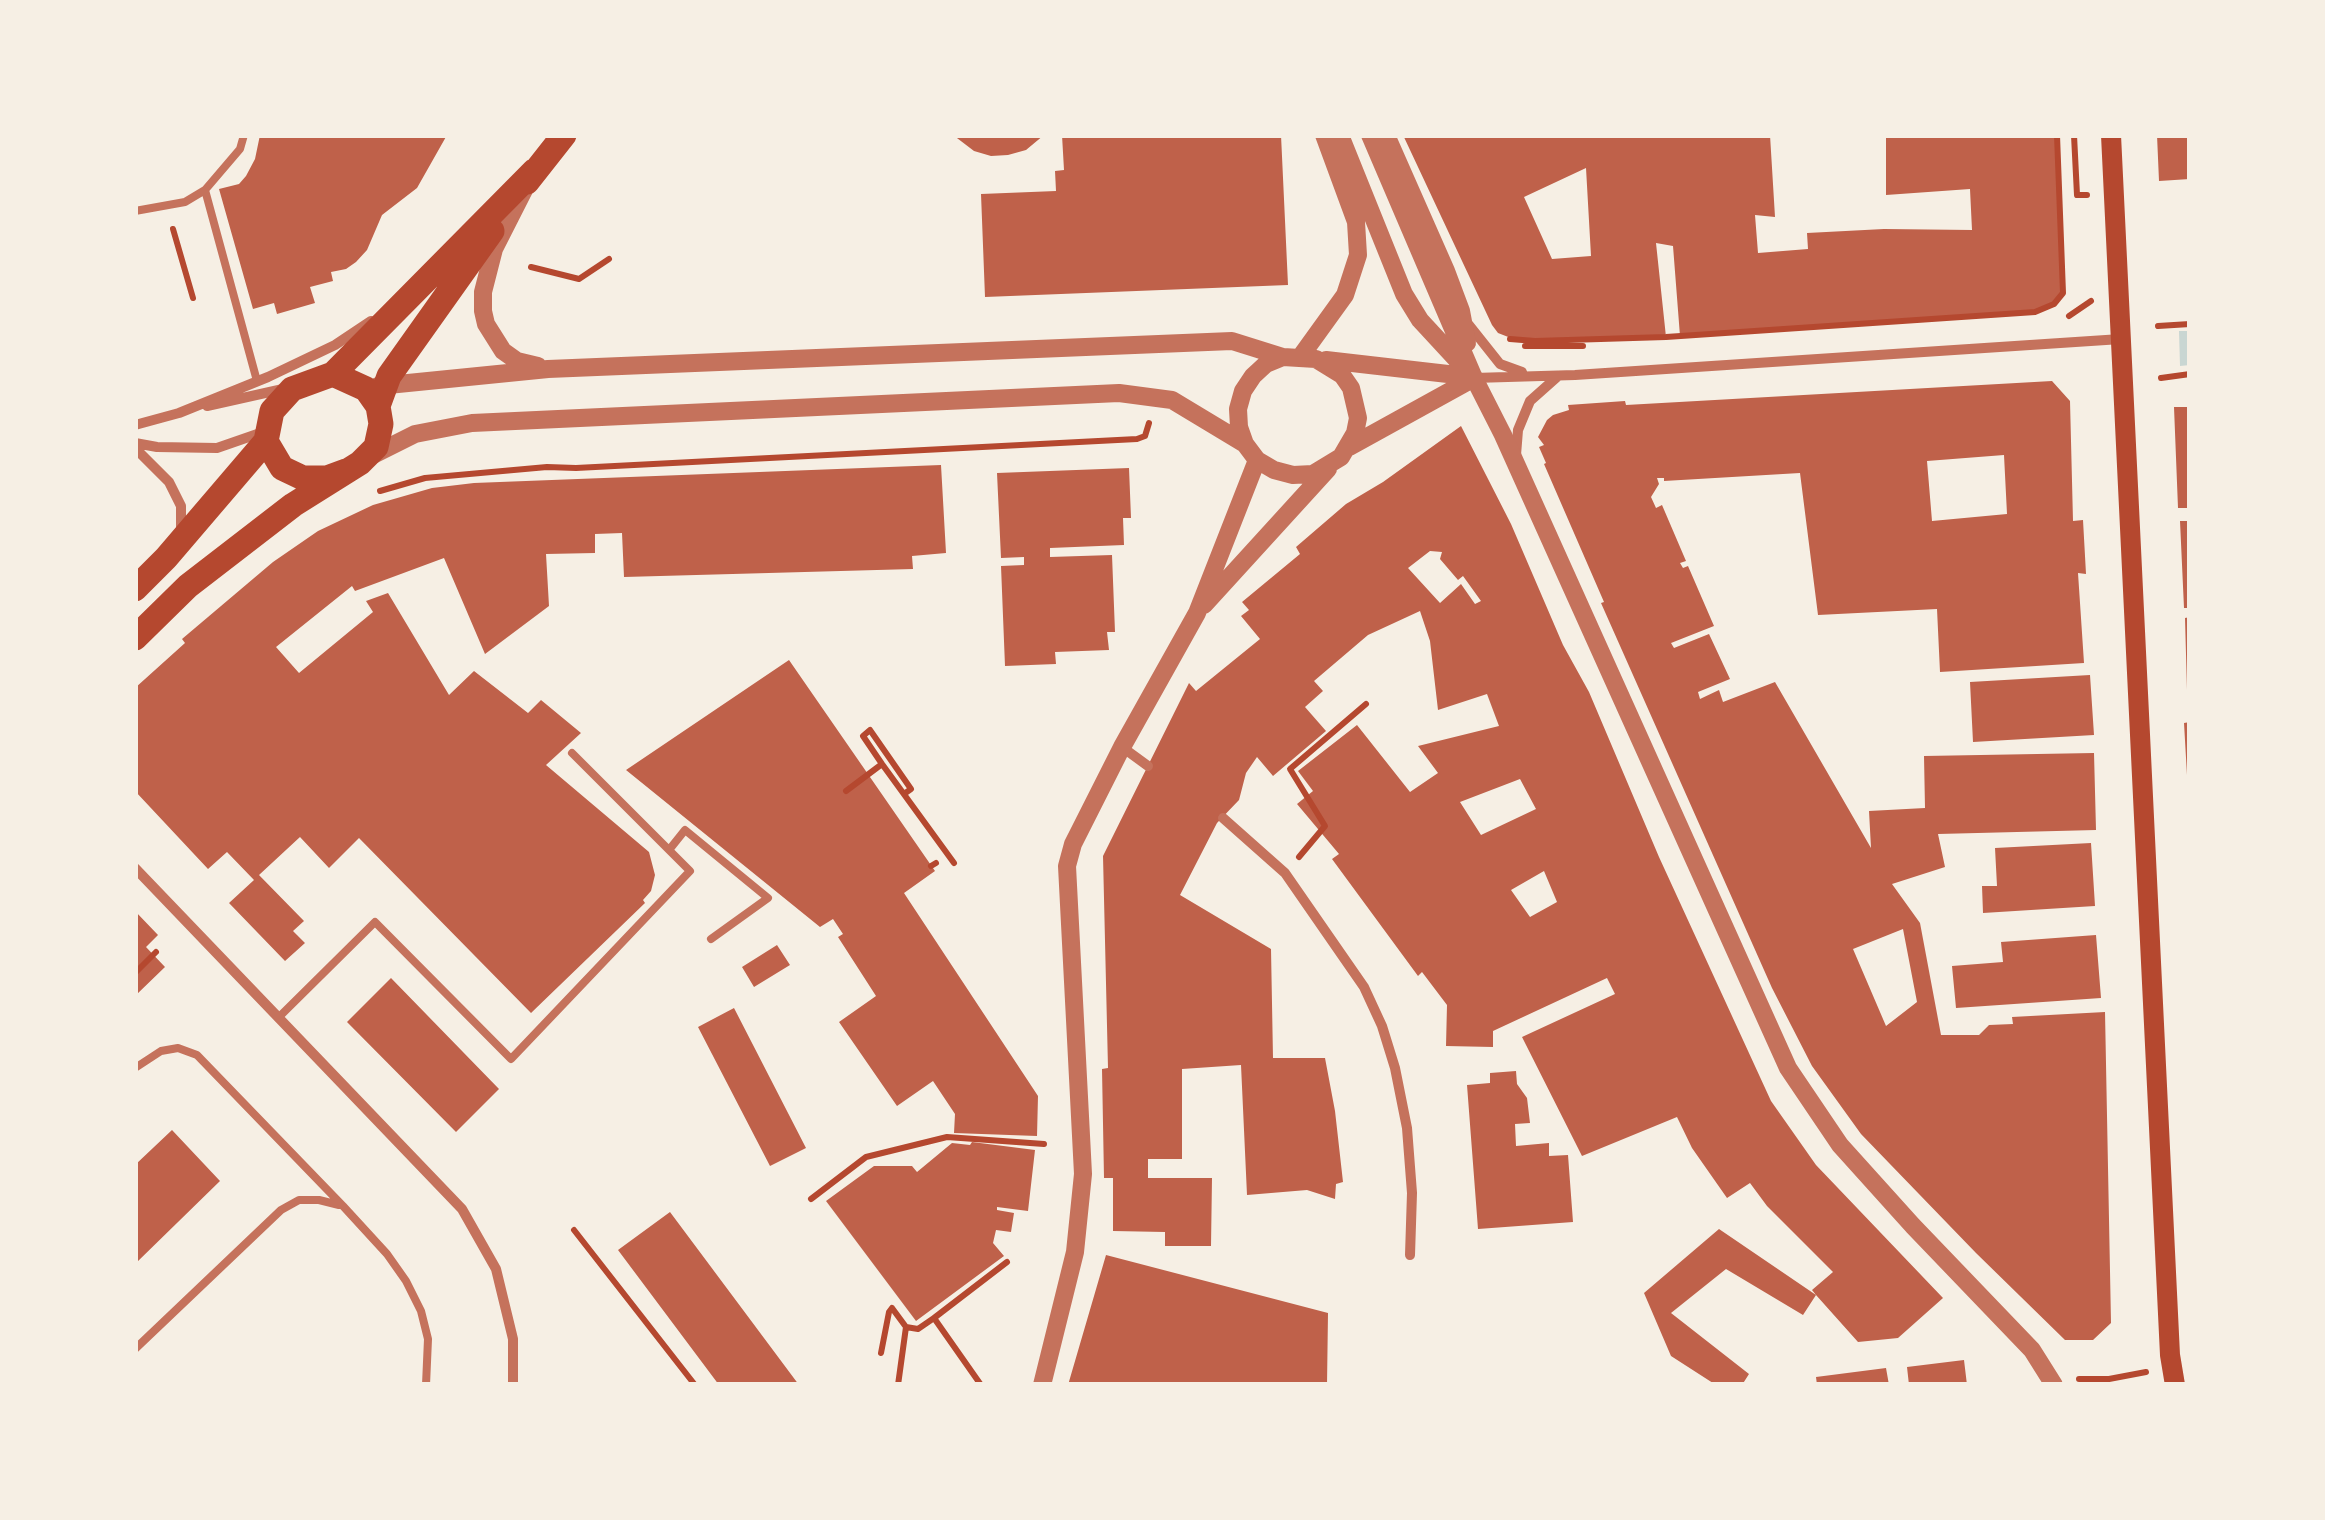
<!DOCTYPE html>
<style>
body{margin:0}
#map{position:relative;width:2325px;height:1520px;overflow:hidden;background:#f6efe4;font-family:"Asap Condensed",sans-serif}
canvas{display:block}
.frame{position:absolute;inset:0;border:138px solid #f6efe4;pointer-events:none}
</style>
<div id="map">
<canvas width="2325" height="1520"></canvas>
<div class="frame"></div>
</div>
<script>
const ctx = document.querySelector('canvas').getContext('2d');
ctx.lineJoin = 'round';
function paint(path, color) {
  ctx.fillStyle = color;
  ctx.fill(path, 'evenodd');
}
function poly(rows) {
  const path = new Path2D();
  for (const r of rows) {
    path.moveTo(r[0], r[1]);
    for (let i = 2; i < r.length; i += 2) path.lineTo(r[i], r[i + 1]);
  }
  return path;
}
function trace(path, color, width, dash) {
  ctx.strokeStyle = color;
  ctx.lineWidth = width;
  ctx.lineCap = dash ? 'butt' : 'round';
  ctx.setLineDash(dash || []);
  ctx.stroke(path);
}
paint(poly([
 [2179,331,2190,331,2190,365,2180,366]
]), '#c9d6d2');
paint(poly([
 [260,135,447,135,417,188,382,215,367,250,356,262,346,269,331,272,333,281,310,287,315,303,277,314,274,303,253,309,219,189,239,184,246,176,255,159],
 [953,135,1044,135,1026,150,1008,155,991,156,974,151],
 [1062,135,1281,135,1288,285,985,297,981,194,1056,191,1055,171,1064,170],
 [1403,135,1770,135,1775,217,1755,215,1758,253,1808,249,1807,233,1884,229,1972,230,1970,189,1886,195,1886,135,2057,135,2063,293,2054,304,2035,312,1680,336,1673,246,1656,243,1666,337,1516,340,1498,333,1492,325],
 [1586,168,1591,256,1552,259,1524,197],
 [2157,135,2190,135,2190,179,2159,181],
 [2052,381,2070,401,2073,521,2083,520,2086,574,2078,573,2084,663,1940,672,1937,609,1818,615,1800,473,1664,481,1664,478,1657,478,1659,484,1651,497,1656,508,1662,505,1686,561,1680,563,1683,568,1688,566,1714,626,1671,643,1674,648,1709,634,1730,679,1698,692,1700,699,1719,690,1723,702,1775,682,1871,848,1869,811,1925,808,1924,756,2094,753,2096,830,1938,834,1945,867,1892,884,1920,923,1941,1035,1979,1035,1989,1025,2013,1024,2012,1017,2105,1012,2111,1323,2093,1340,2065,1340,1976,1253,1861,1134,1812,1066,1772,988,1601,603,1604,602,1544,464,1546,463,1539,447,1544,445,1538,437,1547,420,1553,415,1569,410,1568,405,1625,401,1626,405],
 [2004,455,2007,514,1932,521,1927,461],
 [1903,929,1917,1002,1886,1026,1853,949],
 [2190,404,2190,508,2178,508,2174,407,2187,407],
 [1461,426,1511,524,1563,645,1589,692,1659,857,1771,1101,1816,1165,1943,1298,1898,1338,1858,1342,1816,1295,1803,1315,1726,1269,1671,1313,1749,1374,1742,1385,1716,1385,1671,1356,1644,1293,1719,1229,1816,1295,1812,1290,1833,1272,1767,1206,1750,1183,1727,1198,1692,1148,1677,1117,1582,1156,1522,1037,1615,994,1607,978,1493,1031,1493,1047,1446,1046,1447,1005,1422,972,1418,976,1332,859,1339,854,1297,804,1313,791,1298,771,1357,725,1410,792,1438,773,1418,746,1499,726,1487,694,1438,710,1430,641,1420,611,1368,635,1314,681,1323,691,1305,707,1326,731,1273,776,1257,757,1246,773,1239,800,1217,823,1180,895,1271,949,1273,1058,1325,1058,1335,1111,1343,1182,1336,1184,1335,1199,1307,1190,1247,1195,1241,1065,1182,1069,1182,1159,1148,1159,1148,1178,1212,1178,1211,1246,1165,1246,1165,1232,1113,1231,1113,1178,1104,1178,1102,1069,1108,1068,1103,856,1189,683,1196,691,1260,639,1241,616,1249,610,1242,602,1300,554,1296,547,1346,504,1383,482],
 [1430,551,1442,552,1440,559,1458,580,1463,576,1481,601,1475,604,1461,584,1440,603,1408,568],
 [1520,779,1536,809,1481,835,1460,802],
 [1544,871,1557,902,1530,917,1511,890],
 [941,465,946,553,912,556,913,569,624,577,622,533,595,534,595,553,546,554,549,606,485,654,444,558,355,591,352,586,276,647,299,673,373,612,366,601,388,593,449,695,474,671,528,713,541,700,581,733,546,765,649,852,655,875,651,891,643,900,645,903,531,1013,359,838,329,868,300,837,259,875,304,921,293,931,305,943,285,961,229,903,254,880,227,852,208,869,135,791,135,688,185,643,182,639,273,562,318,531,373,505,432,488,474,483],
 [1129,468,1131,518,1123,518,1124,545,1050,548,1050,557,1112,555,1115,632,1107,632,1109,650,1055,652,1056,664,1005,666,1001,566,1024,565,1024,557,1001,558,997,473],
 [2180,521,2190,521,2190,608,2184,608],
 [2190,617,2190,690,2187,690,2185,618],
 [789,660,935,871,904,893,1038,1096,1037,1136,954,1133,955,1114,933,1081,897,1106,839,1022,876,996,838,937,843,934,833,919,820,927,626,770],
 [2090,675,2094,735,1973,742,1970,682],
 [2190,722,2190,775,2187,775,2184,723],
 [2091,843,2095,906,1983,913,1982,886,1997,886,1995,848],
 [135,911,158,935,146,947,165,967,135,996],
 [2096,935,2101,998,1956,1008,1952,966,2003,962,2001,942],
 [777,945,790,965,754,987,742,967],
 [391,978,499,1089,456,1132,347,1022],
 [734,1008,806,1148,770,1166,698,1027],
 [1516,1071,1517,1084,1527,1098,1530,1123,1515,1124,1516,1146,1549,1143,1549,1156,1568,1155,1573,1222,1478,1229,1467,1085,1490,1083,1490,1073],
 [172,1130,220,1181,135,1264,135,1165],
 [972,1142,1035,1150,1028,1211,997,1207,997,1210,1014,1213,1011,1232,996,1230,993,1243,1004,1256,916,1321,826,1201,874,1166,912,1166,917,1172,952,1143,970,1145],
 [670,1212,799,1385,719,1385,618,1250],
 [1106,1255,1328,1313,1327,1385,1068,1385],
 [1964,1360,1967,1385,1909,1385,1907,1367],
 [1886,1368,1889,1385,1817,1385,1816,1377]
]), '#bf614a');
trace(poly([
 [2074,135,2077,195,2087,195],
 [173,229,193,298],
 [531,267,579,279,609,259],
 [2069,316,2091,301],
 [2158,326,2190,324],
 [1510,339,1535,341,1666,337,2035,312,2054,304,2063,293,2057,135],
 [1525,346,1583,346],
 [2161,378,2190,374],
 [380,491,425,478,547,467,576,468,1137,439,1145,436,1149,423],
 [846,791,882,764],
 [904,794,911,789,870,730,863,736,882,764,954,863],
 [1299,857,1325,826,1290,769,1366,704],
 [931,866,936,863],
 [135,973,156,952],
 [811,1199,866,1157,947,1137,1044,1144],
 [574,1230,695,1385],
 [934,1318,1007,1262],
 [881,1353,889,1312,892,1308,906,1327],
 [2079,1379,2109,1379,2146,1372],
 [898,1385,906,1327,918,1329,934,1318,981,1385]
]), '#b5482f', 6);
trace(poly([
 [205,190,257,381],
 [135,211,185,202,205,190,240,149,244,135],
 [669,850,685,830,768,898,711,939],
 [278,1018,375,922,511,1059,690,871,572,753],
 [135,1068,161,1051,178,1048,197,1055,343,1206,387,1254,406,1281,421,1311,428,1339,426,1385],
 [135,1349,281,1210,299,1200,319,1200,339,1205]
]), '#c5725c', 8);
trace(poly([
 [1469,325,1500,364,1522,372],
 [1474,378,1575,375,2121,339],
 [207,406,283,389],
 [135,425,179,413,268,377,335,345,371,321],
 [135,443,157,447,217,448,266,431],
 [135,448,169,482,181,506,181,529],
 [1516,455,1518,430,1530,401,1557,377],
 [1122,747,1148,766],
 [1223,818,1285,873,1364,987,1382,1026,1395,1068,1407,1128,1412,1193,1410,1255],
 [135,868,462,1209,496,1269,513,1339,513,1385]
]), '#c5725c', 10);
trace(poly([
 [1340,135,1404,294,1420,320,1469,373],
 [1370,135,1474,378,1503,435,1788,1068,1840,1145,1913,1226,2032,1350,2054,1385],
 [1386,135,1446,271,1461,311,1467,343],
 [524,190,494,249,483,292,483,311,486,324,503,351,517,361,538,366],
 [1301,356,1345,295,1358,255,1356,222,1324,135],
 [1326,360,1474,377],
 [378,386,548,369,1232,341,1283,357,1316,359,1342,375,1351,388,1358,418,1355,433,1341,457,1313,474,1293,475,1274,470,1257,460,1245,444,1239,427,1238,409,1243,391,1253,376,1266,364,1283,357],
 [1349,447,1474,378],
 [369,457,415,434,472,423,1119,393,1172,400,1245,444],
 [1204,605,1328,469],
 [1042,1385,1075,1252,1083,1174,1067,866,1073,844,1122,747,1197,613,1257,460]
]), '#c5725c', 18);
trace(poly([
 [2111,135,2170,1355,2175,1385]
]), '#b5482f', 20);
trace(poly([
 [527,182,564,135],
 [378,406,389,376,492,231],
 [346,471,327,478,303,478,282,468,266,441,272,411,292,389,333,374,534,171],
 [135,589,166,558,266,441],
 [135,638,188,586,293,505,360,463,376,447,381,424,378,406,366,389,333,374]
]), '#b5482f', 25);
</script>
